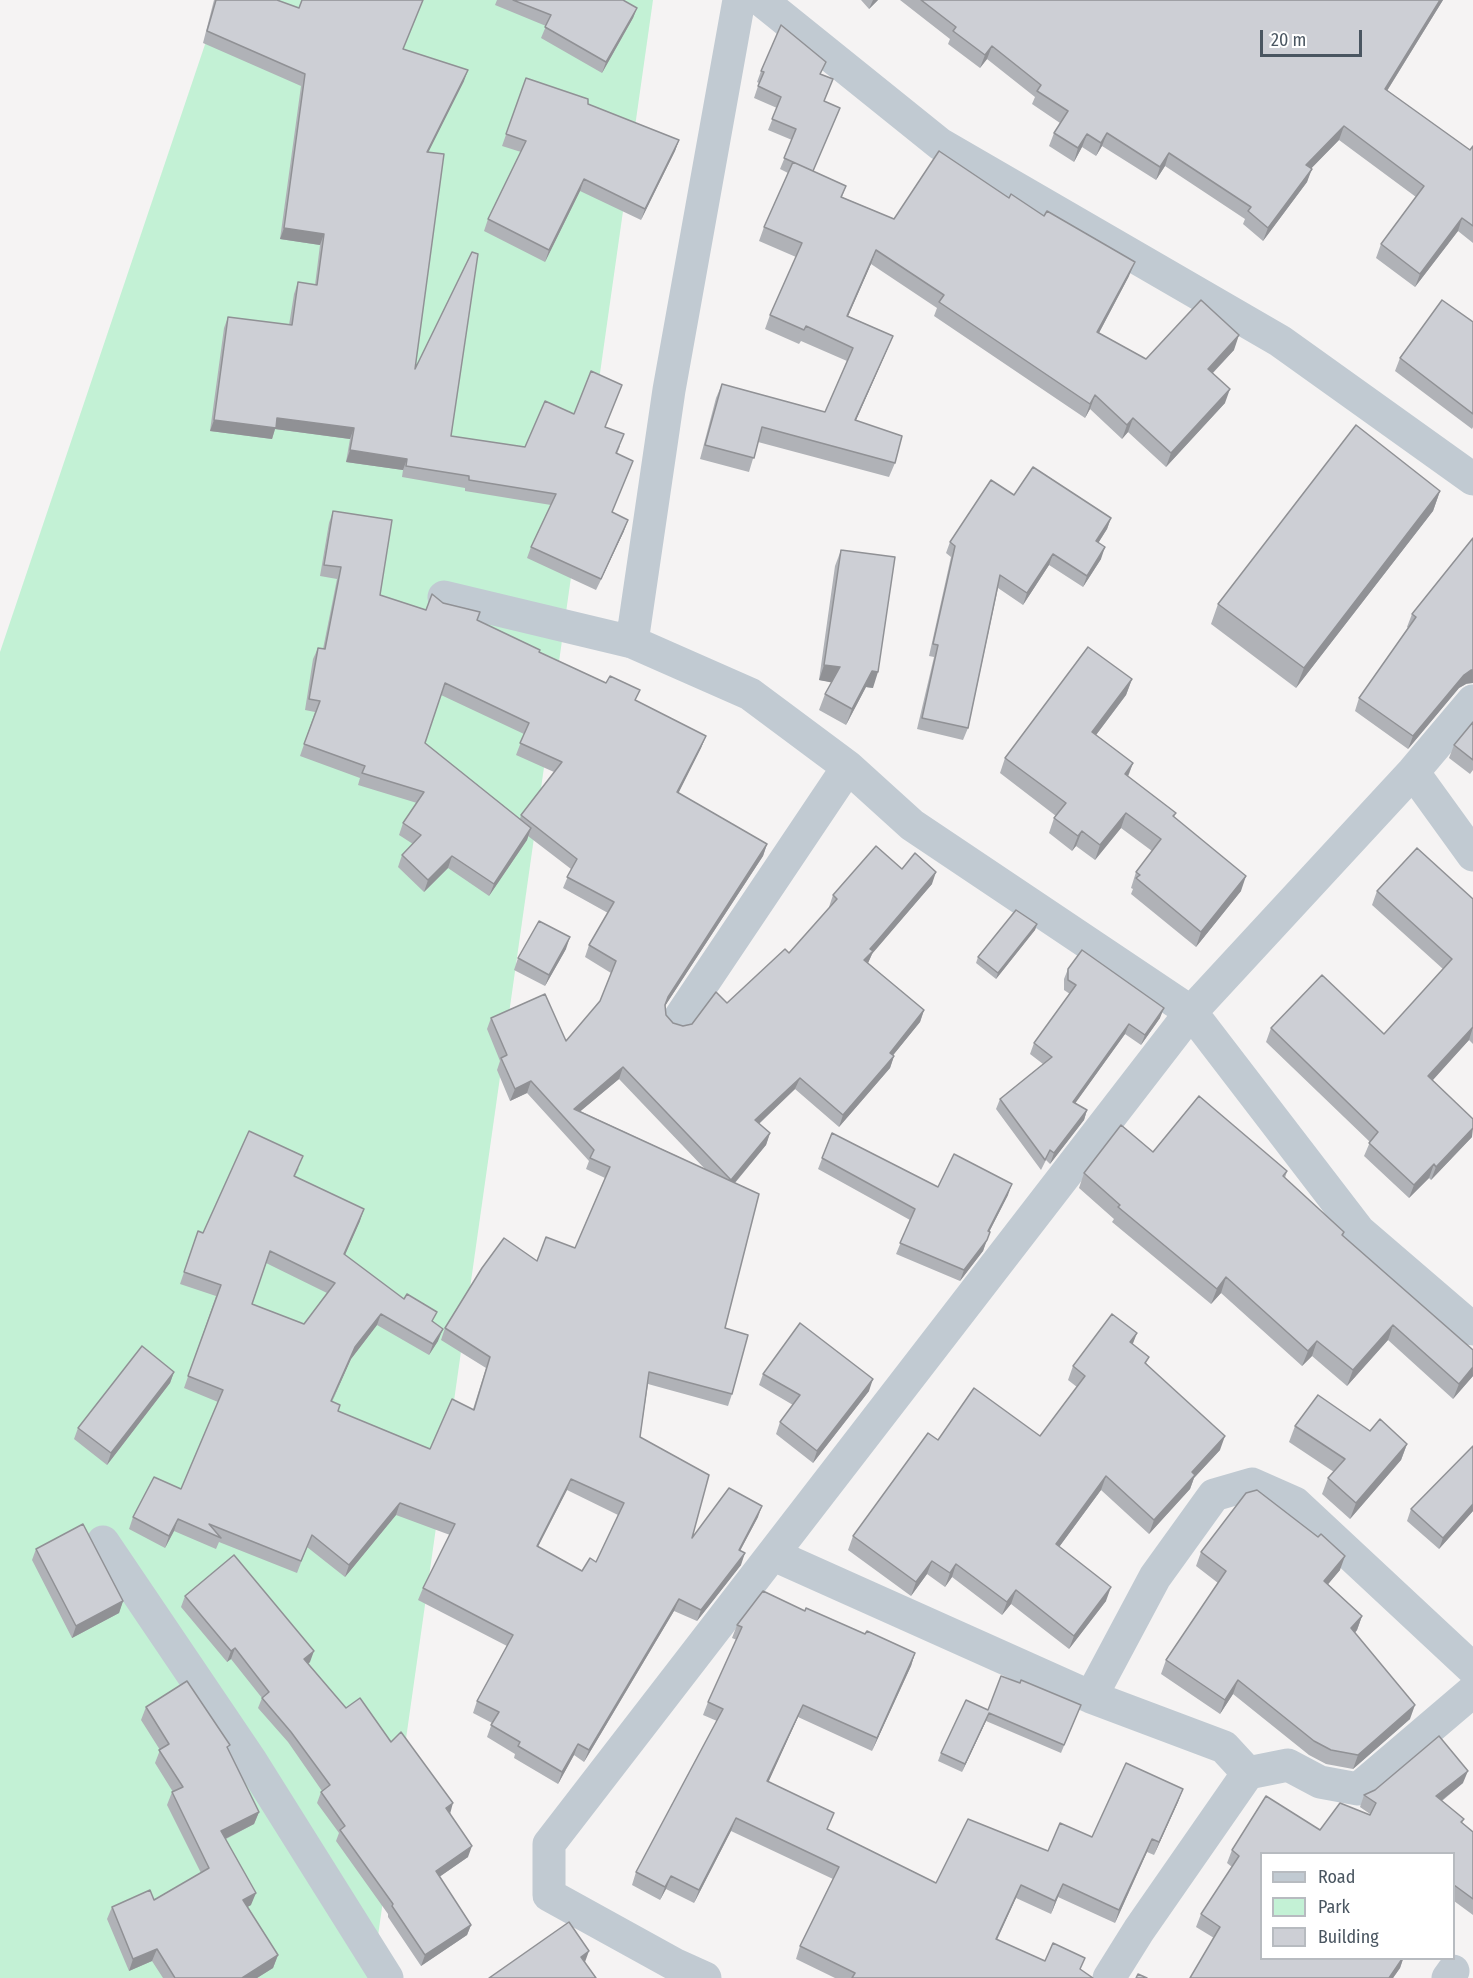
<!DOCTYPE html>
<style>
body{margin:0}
#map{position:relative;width:1473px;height:1978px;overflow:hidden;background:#f5f3f3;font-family:"Fira Sans Condensed",sans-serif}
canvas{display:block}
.legend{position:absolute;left:1260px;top:1852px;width:195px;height:108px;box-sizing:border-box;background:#fff;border:2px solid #b7bbc0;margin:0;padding:8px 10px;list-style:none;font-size:18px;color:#4a5661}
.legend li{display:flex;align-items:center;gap:12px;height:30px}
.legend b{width:30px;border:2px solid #b7bbc0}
.scale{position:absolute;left:1260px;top:30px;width:102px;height:27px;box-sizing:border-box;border:3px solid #4a5661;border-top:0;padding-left:8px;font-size:18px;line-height:21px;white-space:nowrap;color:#4a5661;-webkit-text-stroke:4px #fff;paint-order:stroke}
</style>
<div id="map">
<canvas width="1473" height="1978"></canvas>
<ul class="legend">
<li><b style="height:8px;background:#c1cad2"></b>Road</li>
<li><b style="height:16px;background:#c3f1d5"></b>Park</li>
<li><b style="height:16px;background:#cdcfd5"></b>Building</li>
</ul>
<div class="scale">20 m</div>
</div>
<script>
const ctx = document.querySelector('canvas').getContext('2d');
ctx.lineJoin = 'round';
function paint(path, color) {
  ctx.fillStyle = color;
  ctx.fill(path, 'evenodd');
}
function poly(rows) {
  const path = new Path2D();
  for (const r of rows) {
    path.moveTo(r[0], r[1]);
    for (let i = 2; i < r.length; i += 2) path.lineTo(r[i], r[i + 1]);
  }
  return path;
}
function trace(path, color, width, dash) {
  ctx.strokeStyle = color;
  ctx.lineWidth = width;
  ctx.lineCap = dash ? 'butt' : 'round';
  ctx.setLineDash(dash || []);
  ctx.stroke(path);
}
paint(poly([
 [220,0,653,0,372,1978,0,1978,0,652]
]), '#c3f1d5');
trace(poly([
 [761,0,940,144,1280,341,1473,479],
 [444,597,632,642,750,694,848,767,912,825,1191,1012,1359,1231,1473,1329],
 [632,642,669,390,739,0],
 [1413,772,1473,855],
 [679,1019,848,767],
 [103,1542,251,1761,387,1978],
 [774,1555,1091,1697,1224,1747,1248,1773,1288,1765,1320,1782,1358,1789,1473,1691],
 [1091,1697,1155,1577,1214,1495,1252,1484,1295,1503,1473,1669],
 [705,1978,674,1964,549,1895,549,1844,1191,1012,1413,772,1473,701],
 [1109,1978,1139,1930,1248,1773],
 [1448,1978,1453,1971]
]), '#c1cad2', 33);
paint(poly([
 [214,0,277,0,403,49,464,81,428,152,415,369,451,436,525,447,574,414,606,427,620,446,617,454,612,512,624,531,596,590,527,558,531,547,551,505,465,491,465,488,402,477,403,470,346,462,350,439,275,429,272,439,210,431,224,328,228,317,289,325,294,294,298,282,315,285,320,245,280,239,301,86,203,43],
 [497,0,623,0,637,8,633,18,602,73,541,38,546,26,495,5],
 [861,0,878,0,869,9],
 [900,0,1443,0,1387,91,1470,150,1473,146,1473,243,1458,231,1415,287,1376,258,1381,244,1416,197,1339,140,1311,168,1307,182,1263,241,1243,224,1245,219,1165,166,1156,180,1102,146,1096,156,1082,147,1074,162,1049,146,1054,133,1060,123,1032,104,1035,97,987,59,980,68,948,44,950,39],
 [761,71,821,74,833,79,824,101,840,108,813,171,846,186,842,197,894,219,1009,198,1129,276,1099,333,1146,359,1234,350,1213,373,1225,403,1166,467,1128,432,1122,439,1090,409,1085,418,934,316,937,308,871,264,848,316,893,336,887,350,856,420,895,463,889,477,758,442,749,472,700,459,716,398,722,384,825,412,847,361,801,341,799,344,765,329,770,315,796,257,759,241,764,227,788,173,780,169,792,140,768,130,777,108,754,98,759,83,757,82],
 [526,78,588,104,679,140,675,151,641,220,580,191,545,262,484,231,488,219,521,152,502,146],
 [1473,322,1473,427,1472,429,1395,371,1400,358],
 [1440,491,1433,511,1296,688,1211,624,1218,604],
 [1014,495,1111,518,1107,529,1098,543,1101,559,1083,587,1049,565,1023,605,998,588,968,728,963,740,917,729,934,657,929,656,951,557,946,553,950,542],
 [333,511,380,595,426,610,443,603,706,736,701,748,678,793,767,844,763,856,665,1006,666,1015,673,1023,683,1026,692,1024,727,1003,789,953,830,908,829,907,833,895,902,869,932,884,873,952,868,963,924,1010,920,1022,893,1055,894,1056,890,1068,839,1127,795,1089,759,1124,770,1133,766,1145,735,1183,725,1328,732,1394,728,1406,648,1384,640,1437,692,1538,758,1517,740,1551,741,1565,697,1621,674,1611,584,1762,574,1755,558,1784,514,1758,515,1754,487,1737,492,1723,473,1713,477,1701,507,1646,418,1600,423,1588,450,1535,396,1515,345,1577,307,1547,297,1573,219,1542,216,1549,174,1531,165,1548,129,1529,133,1517,181,1489,218,1402,184,1388,216,1296,180,1284,198,1231,203,1233,299,1168,295,1176,360,1221,345,1255,434,1322,438,1341,429,1355,377,1325,351,1359,332,1401,338,1411,430,1449,473,1409,486,1368,441,1340,445,1328,537,1261,575,1248,605,1178,586,1169,589,1161,527,1093,510,1101,497,1070,500,1061,487,1029,491,1018,566,1041,600,1001,611,973,585,957,589,945,608,913,563,888,571,869,528,836,527,840,489,896,448,868,424,892,398,867,402,855,413,844,399,835,403,823,417,803,358,785,360,778,300,756,315,712,305,710,313,659,318,648,323,649,337,579,320,576,329,523],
 [441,695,524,734,516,755,554,772,521,815,520,819,425,743],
 [619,1079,705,1169,580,1111],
 [266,1263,327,1293,304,1324,252,1304],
 [567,1490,618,1515,596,1562,582,1571,538,1547],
 [1473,538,1466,684,1459,688,1408,749,1355,711,1359,698,1408,628,1407,627,1412,614],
 [841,550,873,688,866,687,846,725,819,710,825,694,832,682,819,680,835,566],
 [1132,679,1126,695,1096,735,1133,763,1128,777,1176,813,1174,817,1241,891,1196,947,1131,894,1133,889,1131,888,1136,872,1152,851,1121,828,1095,860,1076,846,1072,851,1049,833,1054,818,1056,816,1000,773,1005,758],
 [1473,722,1473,770,1470,774,1449,758,1454,745],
 [1377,891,1473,899,1473,1044,1469,1040,1432,1080,1472,1137,1431,1180,1429,1178,1409,1198,1364,1156,1370,1142,1266,1042,1271,1028,1384,1034,1443,969,1372,905],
 [1037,924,1035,930,996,979,976,963,978,957],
 [566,949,545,986,514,970,518,958],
 [1068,969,1160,1018,1141,1045,1125,1034,1075,1103,1087,1110,1084,1120,1050,1164,1046,1160,1041,1170,996,1109,1000,1099,1043,1064,1030,1054,1034,1043,1070,994,1064,990,1064,979],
 [832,1133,938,1187,1008,1195,989,1232,983,1251,960,1281,896,1254,910,1220,818,1169],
 [1153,1152,1287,1171,1285,1178,1344,1232,1343,1236,1473,1350,1473,1376,1453,1399,1388,1340,1347,1386,1312,1356,1302,1366,1221,1293,1211,1304,1112,1222,1114,1219,1079,1188,1084,1173],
 [1133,1344,1147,1364,1220,1450,1194,1478,1190,1489,1149,1534,1101,1490,1059,1547,1106,1601,1069,1649,1011,1604,1002,1615,952,1577,945,1587,927,1574,911,1596,848,1550,853,1536,938,1440,1040,1436,1077,1387,1068,1380,1073,1366],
 [174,1372,170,1383,107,1465,74,1439,78,1428],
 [763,1374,869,1391,813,1463,776,1434,780,1422,793,1405,759,1385],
 [1295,1426,1370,1431,1407,1444,1401,1460,1350,1519,1322,1494,1328,1478,1334,1472,1289,1442],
 [1411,1509,1473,1511,1439,1549,1407,1521],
 [36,1549,123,1601,119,1613,72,1638,32,1560],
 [1201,1552,1340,1570,1328,1584,1362,1616,1357,1630,1355,1633,1410,1719,1353,1769,1326,1764,1309,1755,1233,1694,1220,1714,1161,1674,1166,1660,1218,1583,1196,1566],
 [185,1596,310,1662,308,1664,346,1708,391,1742,450,1813,468,1857,439,1877,471,1925,467,1935,421,1966,388,1917,388,1914,336,1841,339,1833,317,1803,321,1792,322,1791,288,1742,258,1708,262,1698,231,1659,227,1662,181,1607],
 [805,1611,915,1653,911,1666,872,1751,798,1717,768,1782,828,1830,936,1883,1092,1837,1183,1789,1178,1802,1154,1855,1147,1852,1115,1923,1058,1897,1051,1914,1016,1898,997,1940,1045,1961,1081,1970,1093,1978,835,1978,796,1959,800,1946,833,1879,731,1831,694,1903,666,1889,660,1900,632,1885,636,1872,717,1721,703,1715,708,1702,737,1640,732,1638,737,1625],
 [1081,1705,1061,1753,986,1721,962,1772,938,1761,941,1753,988,1710],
 [146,1707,228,1750,259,1812,254,1824,226,1839,251,1905,247,1907,278,1955,273,1968,257,1978,163,1978,152,1961,129,1971,107,1919,112,1907,154,1900,201,1873,167,1805,172,1792,173,1792,155,1763,160,1750,141,1720],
 [1463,1783,1442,1801,1464,1819,1462,1823,1473,1832,1473,1915,1454,1901,1454,1854,1262,1959,1403,1959,1400,1968,1393,1978,1190,1978,1214,1938,1196,1927,1201,1914,1232,1867,1227,1863,1232,1850,1320,1830,1370,1815,1370,1814,1360,1807,1364,1795]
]), '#b0b2b7');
paint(poly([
 [873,0,878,0,869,9],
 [1440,0,1443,0,1380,102,1385,89],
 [637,8,633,18,602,73,606,62],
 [992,46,987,59,980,68,985,55],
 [468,70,464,81,423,163,427,152],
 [1344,126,1339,140,1302,178,1306,165],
 [1107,133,1102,146,1096,156,1101,143],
 [1087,134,1082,147,1074,162,1078,148],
 [679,140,675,151,641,220,645,209],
 [1169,153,1165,166,1156,180,1160,167],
 [1312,169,1307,182,1263,241,1268,228],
 [584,179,580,191,545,262,549,250],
 [1462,218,1458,231,1415,287,1420,274],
 [284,228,324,234,320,245,280,239],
 [876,250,871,264,842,330,847,316],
 [1135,262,1129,276,1092,346,1097,332],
 [1239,335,1234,350,1203,383,1208,369],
 [893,336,887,350,850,434,855,420],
 [1230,389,1225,403,1166,467,1171,453],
 [1095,395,1090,409,1085,418,1090,404],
 [277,418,354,428,350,439,275,429,272,439,210,431,214,420],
 [1133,418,1128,432,1122,439,1127,425],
 [350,450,407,459,403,470,346,462],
 [1440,491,1433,511,1296,688,1304,668],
 [1111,518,1107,529,1092,553,1096,541],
 [628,520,624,531,596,590,601,579],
 [1105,547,1101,559,1083,587,1087,576],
 [1053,554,1049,565,1023,605,1027,593],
 [824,665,840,667,834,683,819,680],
 [1471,670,1473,670,1473,683,1466,684,1459,688,1408,749,1413,736,1464,675],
 [872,671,878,672,873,688,866,687,846,725,852,709],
 [1132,679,1126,695,1087,747,1092,732],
 [706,736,701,748,673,804,677,792],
 [1133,763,1127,778,1125,774],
 [1126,813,1121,828,1095,860,1100,845],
 [531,828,527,840,489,896,494,884],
 [1082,831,1076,846,1072,851,1078,836],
 [767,844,763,856,663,1009,668,997],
 [452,856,448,868,424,892,428,880],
 [936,872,932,884,872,954,868,963,860,972,864,960,870,949],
 [1246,876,1241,891,1196,947,1201,932],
 [1037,924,1035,930,996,979,998,973],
 [570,937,566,949,545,986,549,975],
 [1164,1008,1160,1018,1141,1045,1145,1035],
 [924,1010,920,1022,886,1064,890,1053],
 [1129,1024,1125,1034,1069,1112,1073,1102],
 [1473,1027,1469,1040,1424,1090,1428,1076],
 [894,1056,890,1068,839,1127,843,1115],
 [623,1067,619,1079,570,1120,574,1109],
 [800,1078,795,1089,750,1132,755,1120],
 [531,1081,527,1093,510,1101,515,1089],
 [1087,1110,1084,1120,1050,1164,1054,1153],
 [1473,1128,1472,1137,1431,1180,1436,1167],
 [770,1133,766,1145,727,1192,731,1180],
 [1434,1164,1429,1178,1409,1198,1414,1185],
 [1012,1184,1008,1195,984,1242,988,1231],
 [364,1209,360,1221,340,1266,344,1254],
 [990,1232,983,1251,960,1281,964,1270],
 [1226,1277,1221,1293,1211,1304,1217,1289],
 [381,1314,377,1325,351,1359,327,1413,355,1347],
 [1393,1325,1388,1340,1347,1386,1353,1370],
 [443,1329,438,1341,429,1355,433,1344],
 [1137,1333,1132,1346,1130,1342],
 [1317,1341,1312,1356,1302,1366,1308,1351],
 [1473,1367,1473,1376,1453,1399,1459,1384],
 [174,1372,170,1383,107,1465,111,1453],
 [873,1379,869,1391,813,1463,817,1451],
 [1225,1436,1220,1450,1194,1478,1190,1489,1149,1534,1154,1520,1192,1472],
 [1407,1444,1401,1460,1350,1519,1356,1503],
 [1106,1476,1101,1490,1051,1558,1056,1544],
 [571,1479,567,1490,532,1558,537,1546],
 [400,1503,396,1515,345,1577,349,1565],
 [1473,1504,1473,1511,1439,1549,1443,1538],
 [762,1506,758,1517,734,1562,739,1550],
 [178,1519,174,1531,165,1548,169,1536],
 [745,1553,741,1565,697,1621,701,1610],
 [1345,1556,1340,1570,1319,1595,1324,1581],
 [932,1561,927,1574,911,1596,916,1582],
 [956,1564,952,1577,945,1587,950,1573],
 [1111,1587,1106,1601,1069,1649,1074,1636],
 [1016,1590,1011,1604,1002,1615,1007,1602],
 [679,1599,674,1611,584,1762,589,1750],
 [123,1601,119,1613,72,1638,76,1626],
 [1362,1616,1357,1630,1346,1642,1351,1628],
 [235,1648,231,1659,227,1662,231,1651],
 [314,1651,310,1662,300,1670,304,1659],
 [915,1653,911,1666,872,1751,877,1738],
 [1238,1680,1233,1694,1220,1714,1225,1700],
 [803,1705,798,1717,763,1794,767,1781],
 [1415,1705,1410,1719,1353,1769,1358,1755],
 [989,1713,986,1721,962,1772,965,1764],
 [578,1744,574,1755,558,1784,562,1772],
 [1468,1771,1463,1783,1431,1809,1436,1796],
 [1183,1789,1178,1802,1154,1855,1159,1842],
 [453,1803,450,1814,446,1808],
 [259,1812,254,1824,217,1843,221,1831],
 [736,1818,731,1831,694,1903,699,1890],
 [1152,1839,1147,1852,1115,1923,1119,1910],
 [472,1846,468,1857,432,1882,436,1871],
 [671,1876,666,1889,660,1900,665,1887],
 [1063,1884,1058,1897,1051,1914,1055,1901],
 [1021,1885,1016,1898,991,1952,996,1939],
 [256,1893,251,1905,239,1912,243,1900],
 [471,1925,467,1935,421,1966,425,1955],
 [157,1949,152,1961,129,1971,133,1959],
 [589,1951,585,1962,581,1957],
 [278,1955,273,1968,257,1978,242,1978],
 [1402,1959,1403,1959,1400,1968,1393,1978,1389,1978]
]), '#909195');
const building = poly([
 [216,0,277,0,299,8,302,0,423,0,403,49,468,70,427,152,444,154,415,369,472,252,478,254,451,436,525,447,545,401,574,414,591,371,622,385,605,427,624,434,616,453,633,461,612,512,628,520,601,579,531,547,556,494,469,480,469,476,406,466,407,459,350,450,354,428,277,418,276,428,214,420,228,317,292,325,298,282,317,285,324,234,284,228,305,74,207,31,216,0],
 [513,0,623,0,637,8,606,62,545,27,551,15,513,0],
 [921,0,1440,0,1385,89,1470,150,1473,146,1473,226,1462,218,1420,274,1381,244,1424,186,1344,126,1306,165,1312,169,1268,228,1248,211,1251,207,1169,153,1160,167,1107,133,1101,143,1087,134,1078,148,1054,133,1068,111,1037,91,1041,85,992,46,985,55,953,31,956,27,921,0],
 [781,25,826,62,820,74,833,79,824,101,840,108,813,171,784,158,796,129,772,119,781,97,758,86,764,72,761,71,781,25],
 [526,78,588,99,588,104,679,140,645,209,584,179,549,250,488,219,526,141,506,134,526,78],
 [939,151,1009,198,1011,194,1044,216,1047,211,1135,262,1097,332,1146,359,1201,300,1239,335,1208,369,1230,389,1171,453,1133,418,1127,425,1095,395,1090,404,939,302,944,295,876,250,847,316,893,336,855,420,902,436,895,463,762,427,754,458,705,445,722,384,825,412,853,348,806,326,804,330,770,315,802,243,764,227,793,162,846,186,841,197,894,219,939,151],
 [1442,300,1473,322,1473,414,1400,358,1442,300],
 [1356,425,1440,491,1304,668,1218,604,1356,425],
 [1033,467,1111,518,1096,541,1105,547,1087,576,1053,554,1027,593,1000,575,968,728,922,718,938,645,933,644,955,546,950,542,991,480,1014,495,1033,467],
 [333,511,392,520,380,595,426,610,432,594,443,603,480,612,477,620,540,650,539,652,606,683,610,676,640,690,635,700,706,736,677,792,767,844,668,997,665,1005,666,1015,673,1023,683,1026,692,1024,716,992,727,1003,785,949,789,953,837,899,833,895,876,846,902,869,915,853,936,872,878,940,870,949,873,951,864,960,924,1010,890,1053,894,1056,843,1115,800,1078,755,1120,770,1133,731,1180,623,1067,574,1109,759,1194,725,1328,748,1335,732,1394,649,1372,640,1437,709,1475,692,1538,729,1488,762,1506,739,1550,745,1553,701,1610,679,1599,589,1750,578,1744,562,1772,518,1746,520,1742,491,1725,499,1712,477,1701,513,1635,423,1588,455,1524,400,1503,349,1565,312,1535,301,1561,209,1524,221,1538,178,1519,169,1536,133,1517,154,1477,181,1489,223,1390,188,1376,221,1285,184,1272,198,1231,203,1233,249,1131,303,1156,294,1176,364,1209,344,1254,404,1299,407,1294,437,1312,432,1321,443,1329,433,1344,381,1314,355,1347,331,1401,340,1405,338,1411,430,1449,452,1399,474,1410,490,1357,445,1328,482,1268,504,1238,537,1261,546,1237,575,1248,610,1167,590,1158,594,1150,531,1081,515,1089,501,1058,507,1055,491,1018,545,994,566,1041,600,1001,616,961,589,945,614,902,567,877,577,859,521,815,562,762,520,743,529,723,445,683,425,743,531,828,494,884,452,856,428,880,402,855,421,835,403,823,424,792,362,773,365,766,304,744,320,701,309,699,318,648,325,649,341,567,324,565,333,511],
 [270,1251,335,1283,304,1324,252,1304,270,1251],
 [571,1479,624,1503,596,1562,590,1558,582,1571,537,1546,571,1479],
 [1473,538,1473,670,1471,670,1464,675,1413,736,1359,698,1416,617,1412,614,1473,538],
 [841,550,895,557,878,672,872,671,852,709,825,694,840,667,824,665,841,550],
 [1088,647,1132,679,1092,732,1133,763,1125,774,1176,813,1173,816,1246,876,1201,932,1136,878,1140,875,1136,872,1161,839,1126,813,1100,845,1082,831,1078,836,1054,818,1066,803,1005,758,1088,647],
 [1473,722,1473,760,1454,745,1473,722],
 [1417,848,1473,899,1473,1027,1428,1076,1473,1119,1473,1128,1436,1167,1434,1164,1414,1185,1369,1143,1378,1132,1271,1028,1322,975,1384,1034,1452,959,1377,891,1417,848],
 [1016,910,1037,924,998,973,978,957,1016,910],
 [539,921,570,937,549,975,518,958,539,921],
 [1082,950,1164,1008,1145,1035,1129,1024,1073,1102,1087,1110,1054,1153,1050,1150,1045,1160,1000,1099,1052,1057,1034,1043,1076,985,1068,980,1068,969,1082,950],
 [1199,1096,1287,1171,1283,1176,1344,1232,1342,1235,1473,1350,1473,1367,1459,1384,1393,1325,1353,1370,1317,1341,1308,1351,1226,1277,1217,1289,1118,1207,1120,1205,1084,1173,1121,1125,1153,1152,1199,1096],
 [832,1133,938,1187,954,1154,1012,1184,988,1231,990,1232,987,1240,964,1270,900,1243,915,1209,822,1158,832,1133],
 [1112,1314,1137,1333,1130,1342,1149,1357,1145,1363,1225,1436,1192,1472,1195,1475,1154,1520,1106,1476,1056,1544,1111,1587,1074,1636,1016,1590,1007,1602,956,1564,950,1573,932,1561,916,1582,853,1536,928,1433,938,1440,974,1388,1040,1436,1085,1376,1073,1366,1112,1314],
 [800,1323,873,1379,817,1451,780,1422,800,1395,763,1374,800,1323],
 [142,1346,174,1372,111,1453,78,1428,142,1346],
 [1318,1395,1370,1431,1380,1419,1407,1444,1356,1503,1328,1478,1345,1459,1295,1426,1318,1395],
 [1473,1446,1473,1504,1443,1538,1411,1509,1473,1446],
 [1257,1490,1318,1537,1321,1534,1345,1556,1324,1581,1362,1616,1351,1628,1415,1705,1358,1755,1331,1750,1314,1741,1238,1680,1225,1700,1166,1660,1226,1571,1201,1552,1246,1493,1257,1490],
 [83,1524,123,1601,76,1626,36,1549,83,1524],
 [234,1555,314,1651,304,1659,346,1708,360,1698,391,1742,401,1732,453,1803,446,1808,472,1846,436,1871,471,1925,425,1955,392,1906,393,1904,340,1830,345,1826,321,1792,330,1785,291,1732,262,1698,269,1692,235,1648,231,1651,185,1596,234,1555],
 [763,1591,805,1611,806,1608,865,1634,867,1631,915,1653,877,1738,803,1705,767,1781,834,1813,827,1829,936,1883,968,1819,1048,1851,1060,1823,1092,1837,1126,1763,1183,1789,1159,1842,1152,1839,1119,1910,1063,1884,1055,1901,1021,1885,996,1939,1045,1961,1053,1943,1085,1958,1080,1969,1093,1978,852,1978,855,1973,800,1946,839,1867,736,1818,699,1890,671,1876,665,1887,636,1872,723,1709,708,1702,742,1627,737,1625,763,1591],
 [1001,1676,1020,1683,1021,1680,1081,1705,1064,1745,989,1713,965,1764,941,1753,966,1700,988,1710,1001,1676],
 [187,1681,230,1745,227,1747,259,1812,221,1831,256,1893,243,1900,278,1955,242,1978,175,1978,157,1949,133,1959,112,1907,150,1890,154,1900,209,1868,172,1792,183,1787,159,1750,169,1744,146,1707,187,1681],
 [1439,1736,1468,1771,1436,1796,1464,1819,1461,1822,1473,1832,1473,1899,1454,1885,1454,1854,1262,1854,1262,1959,1402,1959,1389,1978,1190,1978,1220,1927,1201,1914,1239,1856,1232,1850,1266,1796,1320,1830,1340,1803,1370,1815,1376,1803,1364,1795,1375,1790,1439,1736],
 [569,1922,589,1951,581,1957,596,1978,489,1978,569,1922],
 [1138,1974,1147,1978,1136,1978,1138,1974]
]);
paint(building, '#cdcfd5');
trace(building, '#909195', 1.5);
</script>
